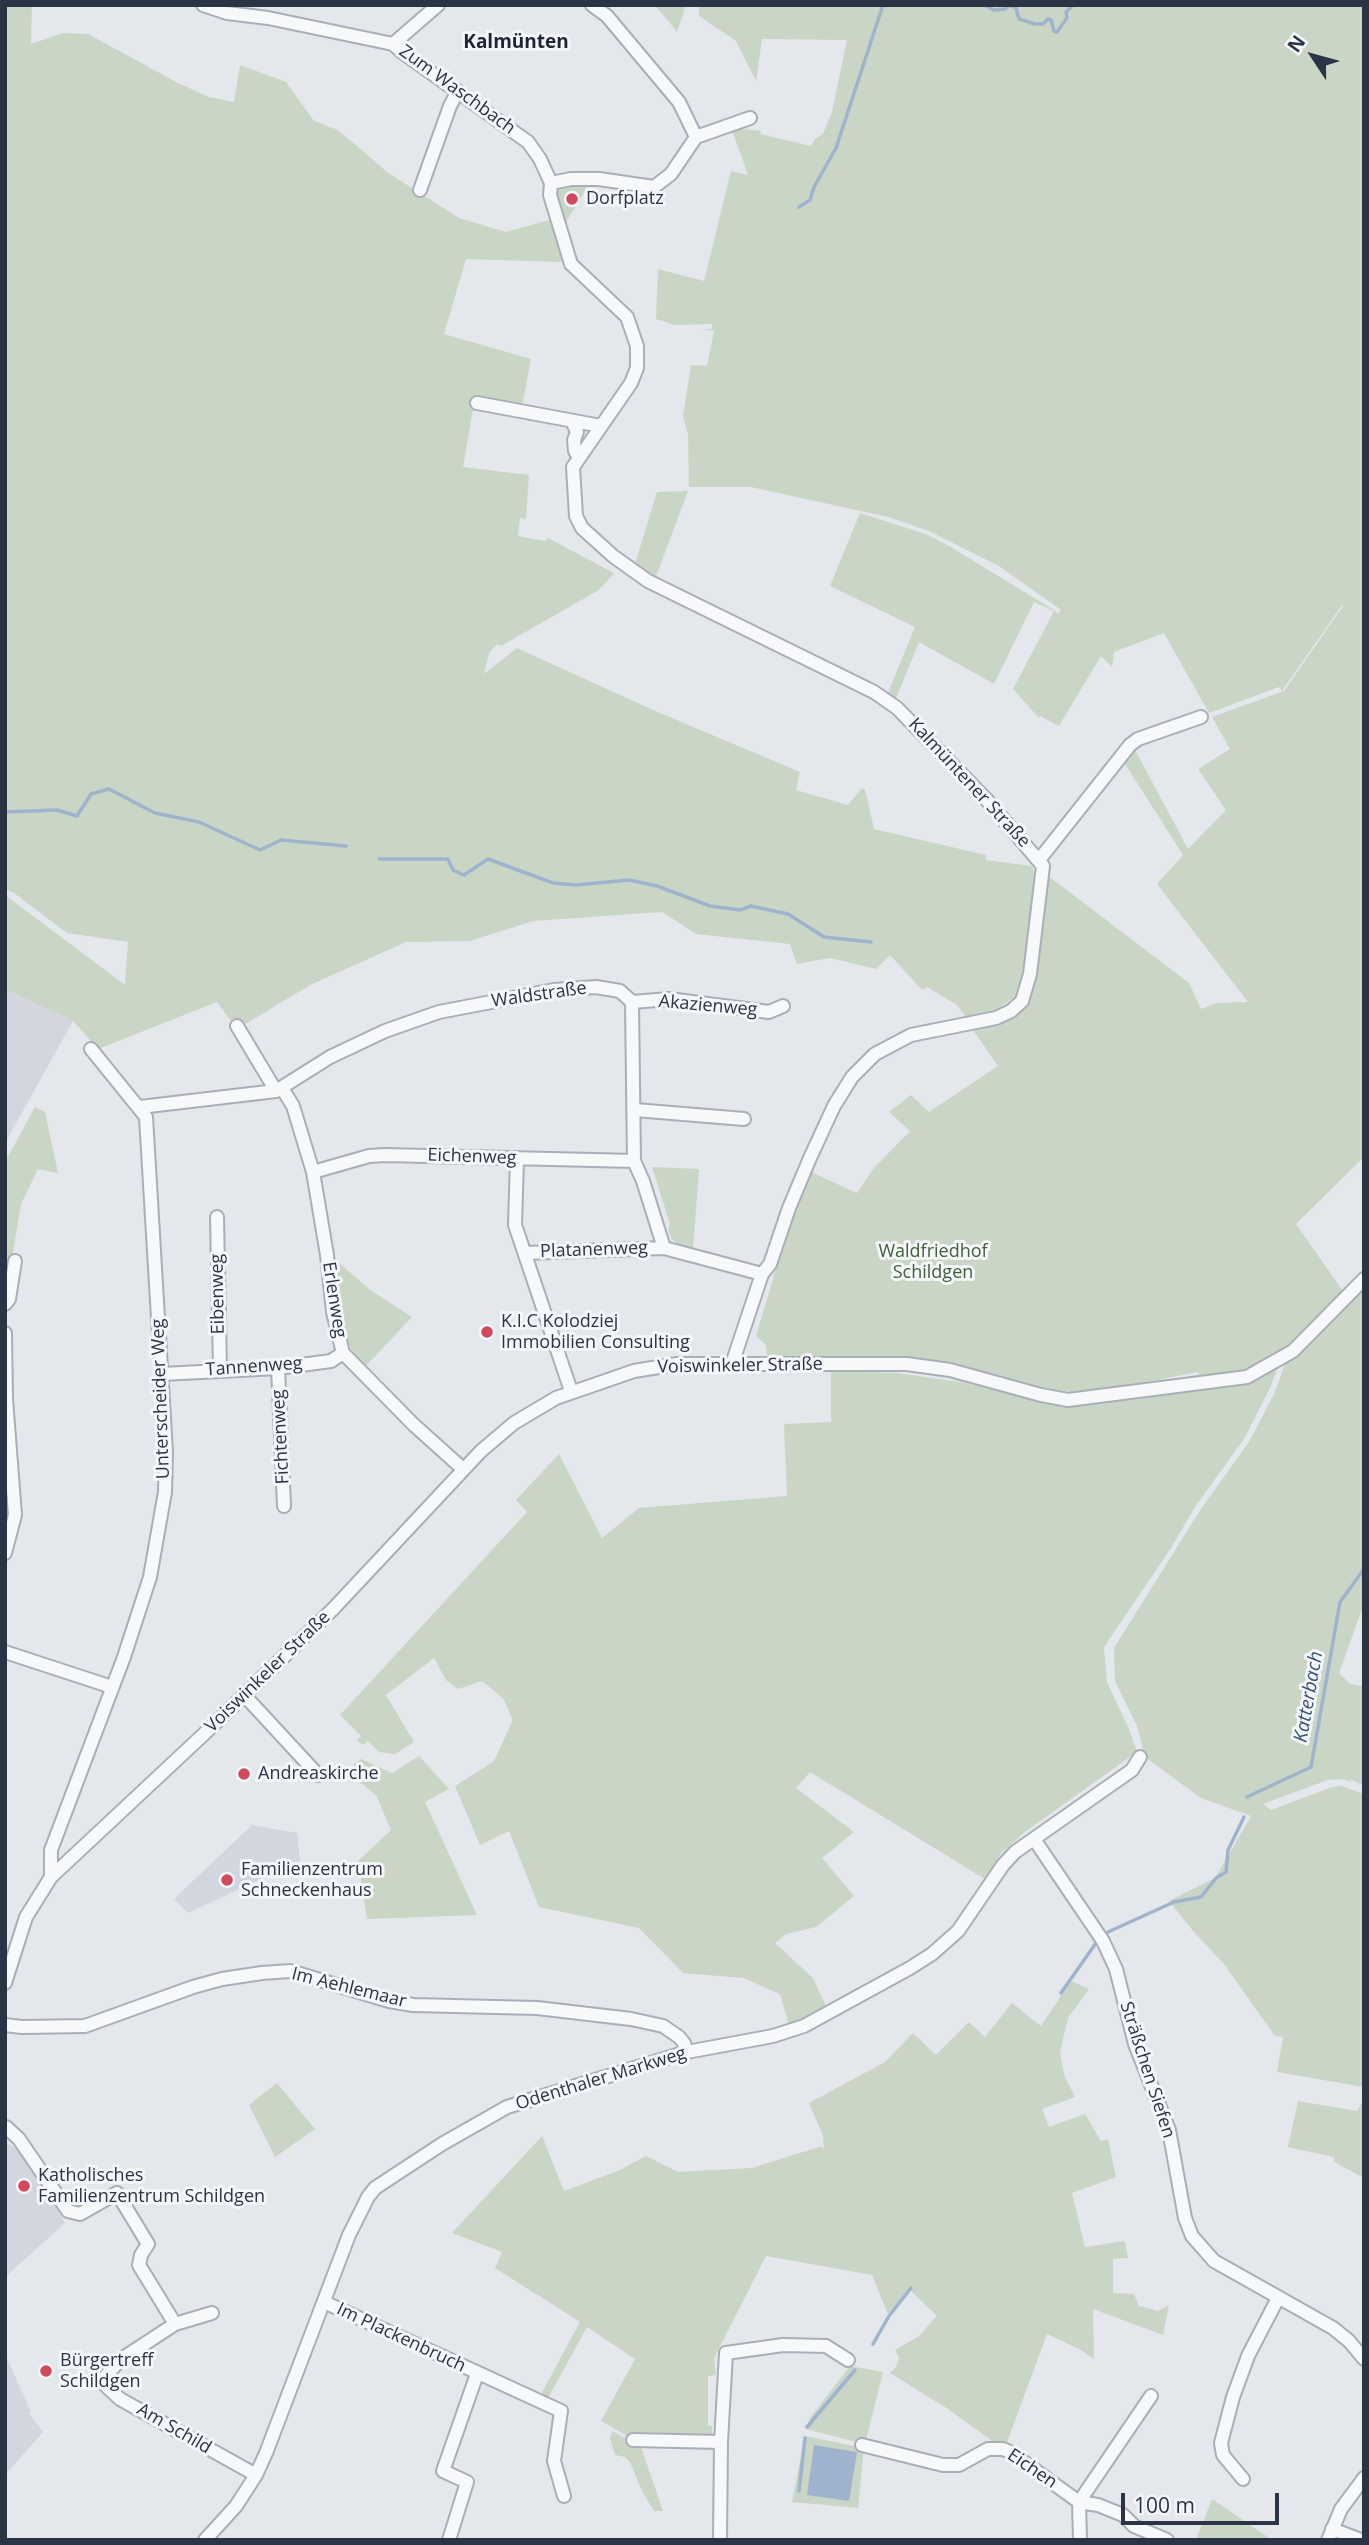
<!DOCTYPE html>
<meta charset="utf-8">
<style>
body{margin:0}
#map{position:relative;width:1369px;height:2545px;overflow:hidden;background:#e4e7ec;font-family:"Open Sans",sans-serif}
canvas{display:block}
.frame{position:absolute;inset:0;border:7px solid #2b3445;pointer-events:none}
.north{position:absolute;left:1278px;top:21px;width:70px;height:70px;-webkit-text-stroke:5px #f4f6f9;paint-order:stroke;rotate:306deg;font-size:19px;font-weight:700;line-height:28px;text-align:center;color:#2b3445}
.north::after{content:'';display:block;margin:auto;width:24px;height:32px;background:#2b3445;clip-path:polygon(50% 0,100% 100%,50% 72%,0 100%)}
.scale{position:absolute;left:1121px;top:2493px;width:158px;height:32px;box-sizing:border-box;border:4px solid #2b3445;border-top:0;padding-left:9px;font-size:21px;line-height:24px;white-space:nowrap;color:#2b3445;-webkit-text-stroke:5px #f4f6f9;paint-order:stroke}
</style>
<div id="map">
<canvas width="1369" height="2545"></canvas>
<div class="frame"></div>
<div class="north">N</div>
<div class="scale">100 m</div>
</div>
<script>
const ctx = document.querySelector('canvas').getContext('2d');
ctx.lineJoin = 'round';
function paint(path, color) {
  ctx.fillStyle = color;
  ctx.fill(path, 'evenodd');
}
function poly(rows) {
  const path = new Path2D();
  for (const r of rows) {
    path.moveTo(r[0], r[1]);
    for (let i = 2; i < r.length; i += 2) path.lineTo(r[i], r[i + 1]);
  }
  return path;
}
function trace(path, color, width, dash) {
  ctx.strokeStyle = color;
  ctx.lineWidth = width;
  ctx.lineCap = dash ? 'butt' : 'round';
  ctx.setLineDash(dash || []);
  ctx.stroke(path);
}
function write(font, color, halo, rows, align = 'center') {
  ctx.font = font + ' "Open Sans",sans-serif';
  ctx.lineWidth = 6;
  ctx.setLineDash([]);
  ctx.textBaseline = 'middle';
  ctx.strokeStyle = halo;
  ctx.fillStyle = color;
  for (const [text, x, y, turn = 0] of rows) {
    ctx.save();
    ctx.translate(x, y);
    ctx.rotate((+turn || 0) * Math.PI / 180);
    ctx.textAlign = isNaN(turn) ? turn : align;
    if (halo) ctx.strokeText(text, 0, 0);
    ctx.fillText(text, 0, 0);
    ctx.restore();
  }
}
paint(poly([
 [5,989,73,1021,5,1143],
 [252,1825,297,1833,300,1861,188,1913,174,1899],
 [5,2143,16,2147,22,2152,65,2223,5,2277],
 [5,2354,31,2412,29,2413,43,2432,5,2475]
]), '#d2d6de');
paint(poly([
 [5,5,32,5,31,44,63,33,88,34,178,83,209,97,234,102,240,65,286,82,314,121,338,130,387,172,459,218,506,232,553,219,562,262,466,259,444,334,531,359,522,407,475,397,463,467,529,475,526,519,520,518,518,536,544,541,548,538,614,573,599,590,501,646,497,644,489,653,484,674,517,648,653,710,800,772,796,790,848,805,861,789,865,789,874,829,986,855,986,860,1032,866,1035,880,1026,970,1022,984,1014,997,996,1010,966,1017,957,1005,927,987,922,990,890,955,876,969,830,958,797,964,790,944,696,934,662,912,533,921,470,941,406,942,310,985,237,1029,217,1002,98,1049,73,1021,5,989,5,895,125,985,128,942,67,933,14,893,5,889],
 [655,5,686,5,677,32],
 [699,5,1364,5,1364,1157,1296,1224,1345,1294,1284,1354,1264,1366,1229,1376,1200,1375,1197,1372,1103,1391,1063,1392,961,1370,897,1361,767,1359,766,1345,756,1336,795,1205,811,1172,857,1193,874,1168,910,1131,889,1112,911,1095,929,1112,998,1066,971,1027,1004,1022,1016,1017,1025,1006,1034,989,1047,875,1189,983,1201,1009,1217,1003,1248,1002,1157,884,1183,855,1122,759,1133,746,1188,849,1226,810,1198,769,1230,749,1212,717,1284,691,1343,606,1342,605,1282,691,1279,687,1209,713,1164,633,1114,652,1112,667,1101,656,1059,726,1040,716,1039,718,1013,689,1054,611,1034,602,994,684,919,642,895,701,887,695,915,627,830,586,860,513,928,535,949,546,1054,610,1058,614,1061,610,999,566,929,531,888,517,751,487,689,487,688,434,683,417,691,365,707,366,714,331,703,329,712,329,712,324,675,325,656,319,658,269,704,281,731,171,748,175,732,130,735,128,761,131,760,134,811,146,815,139,823,134,832,112,847,40,762,39,756,81,736,41,699,16],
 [589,184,565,224,556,199,558,190,561,186],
 [688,491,655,579,634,567,657,492],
 [35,1107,45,1112,58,1173,38,1169,21,1204,12,1258,5,1256,5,1162],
 [652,1167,699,1169,693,1249,679,1246,671,1238,668,1229,670,1224],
 [336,1260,369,1289,412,1317,364,1368,350,1347,343,1327],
 [1364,1284,1364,1604,1339,1673,1349,1683,1360,1686,1364,1684,1364,1786,1350,1779,1352,1782,1340,1779,1328,1780,1263,1804,1271,1810,1332,1787,1341,1786,1364,1794,1364,2087,1277,2072,1283,2037,1275,2036,1224,1964,1193,1931,1169,1901,1215,1878,1251,1816,1201,1798,1145,1757,1137,1726,1115,1681,1114,1648,1201,1509,1249,1442,1275,1392,1287,1358],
 [1277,1370,1269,1390,1244,1439,1195,1507,1171,1548,1104,1647,1107,1682,1129,1729,1137,1752,1026,1831,1001,1853,985,1879,810,1772,796,1788,854,1832,822,1858,854,1896,816,1927,786,1934,775,1943,813,1978,827,2008,798,2022,789,2025,780,1994,743,1978,683,1973,639,1928,539,1907,509,1831,480,1845,455,1786,494,1761,513,1720,503,1698,482,1681,458,1689,446,1680,434,1658,386,1695,414,1742,395,1754,379,1752,368,1741,363,1745,357,1740,361,1736,340,1715,527,1512,516,1500,559,1454,602,1538,639,1508,787,1496,784,1424,831,1422,831,1371,896,1373,960,1382,1063,1404,1104,1404,1183,1386,1249,1382],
 [419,1756,449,1789,425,1802,477,1915,367,1919,358,1861,391,1830,376,1795,346,1771,361,1759,392,1773],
 [1071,1981,1089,1989,1068,2018,1060,2052,1064,2075,1075,2097,1042,2109,1049,2127,1085,2114,1101,2141,1108,2139,1116,2177,1072,2193,1085,2247,1125,2241,1128,2258,1113,2259,1113,2293,1134,2294,1139,2306,1158,2311,1169,2305,1163,2335,1093,2309,1094,2359,1079,2349,1047,2334,1006,2445,995,2443,948,2409,890,2373,896,2367,899,2358,895,2350,919,2336,937,2316,909,2289,888,2314,872,2275,766,2256,714,2358,716,2375,708,2376,708,2426,712,2426,712,2438,629,2437,601,2421,635,2359,587,2327,547,2400,540,2396,580,2322,495,2268,502,2252,452,2233,542,2136,564,2191,620,2170,646,2156,678,2172,752,2168,822,2146,824,2150,823,2136,809,2103,885,2062,913,2033,936,2055,969,2022,985,2037,1012,2003,1041,2026],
 [277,2083,315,2129,275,2157,249,2105],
 [1364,2099,1364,2178,1334,2162,1334,2157,1288,2147,1298,2101,1357,2111],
 [850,2366,883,2372,865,2444,806,2429,810,2418],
 [613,2431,634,2444,640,2444,663,2511,654,2511,642,2491,630,2462,625,2457,615,2455,610,2438],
 [805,2436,864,2448,858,2508,792,2502],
 [1212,2499,1272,2540,1196,2540]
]), '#c9d6c5');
paint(poly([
 [814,2445,857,2452,849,2501,807,2495]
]), '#9fb4cc');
trace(poly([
 [984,5,994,10,1005,9,1010,5,1016,8,1019,19,1035,24,1043,24,1048,19,1051,20,1054,31,1057,32,1067,18,1066,12,1073,5],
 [799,207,810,200,814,187,836,148,883,5],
 [5,812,57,810,77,816,91,794,109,789,155,813,199,822,260,850,281,840,346,846],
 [379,859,448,859,453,870,464,875,488,859,553,883,575,885,629,880,657,886,710,906,740,910,751,906,788,914,824,937,871,942],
 [1247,1797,1311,1767,1340,1602,1364,1569],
 [1108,1932,1174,1902,1201,1897,1216,1878,1226,1872,1228,1850,1244,1817],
 [1061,1993,1096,1943],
 [873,2344,889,2316,911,2288],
 [807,2427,855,2370],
 [799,2491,805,2438]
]), '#9fb4cc', 3.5);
const minor = poly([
 [203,5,227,13,268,18,393,44,402,52,528,142,540,159,551,183,550,195,571,264,627,317,637,346,637,368,631,383,573,467,576,516,582,528,613,556,648,581,874,692,897,708,986,799,1043,866,1030,974,1022,1001,1011,1011,996,1018,911,1035,875,1054,852,1077,834,1106,810,1158,789,1208,770,1264,762,1274,732,1364],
 [393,44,438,5],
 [696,137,750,118],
 [551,183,571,179,599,179,654,187,671,174,696,137,679,102,607,16,592,5],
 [420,190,450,106,458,91],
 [477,403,601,426],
 [572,421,577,432,574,440,575,451,579,457],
 [1039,860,1130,745,1138,739,1201,717],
 [632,1002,669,999,769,1012,783,1006],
 [237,1026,276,1091],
 [282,1088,293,1106,313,1172,327,1255,333,1312,343,1353,414,1425,463,1469],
 [140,1107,276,1091,330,1057,385,1031,439,1012,554,990,596,987,620,991,632,1002,634,1161,643,1181,664,1248,762,1274],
 [635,1110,744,1119],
 [517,1159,515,1225,571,1391],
 [313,1172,369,1156,385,1155,634,1161],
 [217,1217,220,1370],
 [525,1253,664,1248],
 [5,1304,9,1299,15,1261],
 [5,1333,6,1399,15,1515,5,1553],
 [278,1368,284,1506],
 [162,1374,278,1368,331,1361,343,1353],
 [5,1652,112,1687],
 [245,1696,318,1775],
 [1034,1839,1103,1941,1116,1969,1135,2044,1169,2130,1185,2218,1192,2236,1214,2261,1333,2328,1349,2341,1364,2359],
 [51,1877,51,1850,124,1657,150,1577,165,1492,166,1452,146,1117,91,1049],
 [5,1983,26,1917,51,1877,204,1734,334,1608,481,1451,514,1423,556,1398,634,1371,677,1364,907,1364,950,1370,1041,1395,1068,1400,1247,1377,1293,1351,1364,1279],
 [5,2025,22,2027,85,2026,193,1987,222,1979,262,1973,290,1971,389,2001,413,2005,537,2008,631,2019,663,2026,679,2037,684,2043,687,2052],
 [6,2127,19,2139,68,2211,80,2214,117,2193,148,2244,141,2255,139,2265,175,2324],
 [324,2302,561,2411,554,2461,564,2496],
 [212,2313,175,2324,120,2360,104,2378,106,2386,120,2399,256,2475],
 [633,2440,721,2442],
 [862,2445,943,2465,959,2465,988,2449,1003,2449,1010,2452,1079,2502,1098,2505,1123,2515,1134,2526,1167,2540],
 [1243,2479,1223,2455,1221,2443,1233,2397,1248,2356,1278,2298],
 [1332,2529,1361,2540],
 [205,2540,236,2506,256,2475,266,2453,349,2235,368,2197,375,2188,442,2144,507,2107,687,2052,773,2036,804,2026,910,1968,932,1954,958,1931,1003,1865,1015,1852,1132,1770,1140,1757],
 [449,2540,467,2482,443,2471,477,2374],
 [720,2540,721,2442,726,2353,783,2345,826,2346,848,2360],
 [1080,2540,1079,2502,1151,2396],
 [1328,2540,1341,2509,1364,2478]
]);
trace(minor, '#a9aeb7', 16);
trace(minor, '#f7f8fa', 12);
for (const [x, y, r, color] of [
 [572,199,7,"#d1495b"],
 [487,1332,7,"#d1495b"],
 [244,1774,7,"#d1495b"],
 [227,1880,7,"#d1495b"],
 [24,2186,7,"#d1495b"],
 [46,2371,7,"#d1495b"]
]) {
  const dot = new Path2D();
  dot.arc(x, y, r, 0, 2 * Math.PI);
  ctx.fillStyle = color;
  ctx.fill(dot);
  trace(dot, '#f4f6f9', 2.5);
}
write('18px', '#2b3445', '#f4f6f9', [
 ["Zum Waschbach",457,90,36],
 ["Kalmüntener Straße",969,783,47],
 ["Waldstraße",539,995,-8],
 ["Akazienweg",708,1006,5],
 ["Eichenweg",472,1157,2],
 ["Platanenweg",594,1250,-2],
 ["Eibenweg",218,1294,-91],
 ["Erlenweg",334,1300,81],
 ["Voiswinkeler Straße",740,1366,-1],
 ["Tannenweg",254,1367,-4],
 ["Unterscheider Weg",161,1399,-92],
 ["Fichtenweg",281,1437,-93],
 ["Voiswinkeler Straße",268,1672,-44],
 ["Im Aehlemaar",349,1988,14],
 ["Sträßchen Siefen",1147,2070,72],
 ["Odenthaler Markweg",601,2079,-17],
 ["Im Plackenbruch",401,2338,25],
 ["Am Schild",174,2429,30],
 ["Eichen",1032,2469,34]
]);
write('18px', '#2b3445', '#f4f6f9', [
 ["Dorfplatz",586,199],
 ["K.I.C Kolodziej",501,1322],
 ["Immobilien Consulting",501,1343],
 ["Andreaskirche",258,1774],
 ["Familienzentrum",241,1870],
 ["Schneckenhaus",241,1891],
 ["Katholisches",38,2176],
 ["Familienzentrum Schildgen",38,2197],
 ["Bürgertreff",60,2361],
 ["Schildgen",60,2382]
], 'left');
write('18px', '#3f6138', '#f4f6f9', [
 ["Waldfriedhof",933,1252],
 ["Schildgen",933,1273]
]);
write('bold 19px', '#1d2536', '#f4f6f9', [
 ["Kalmünten",516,43]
]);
write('italic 19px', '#34527a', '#f4f6f9', [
 ["Katterbach",1309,1697,-80]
]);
</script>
